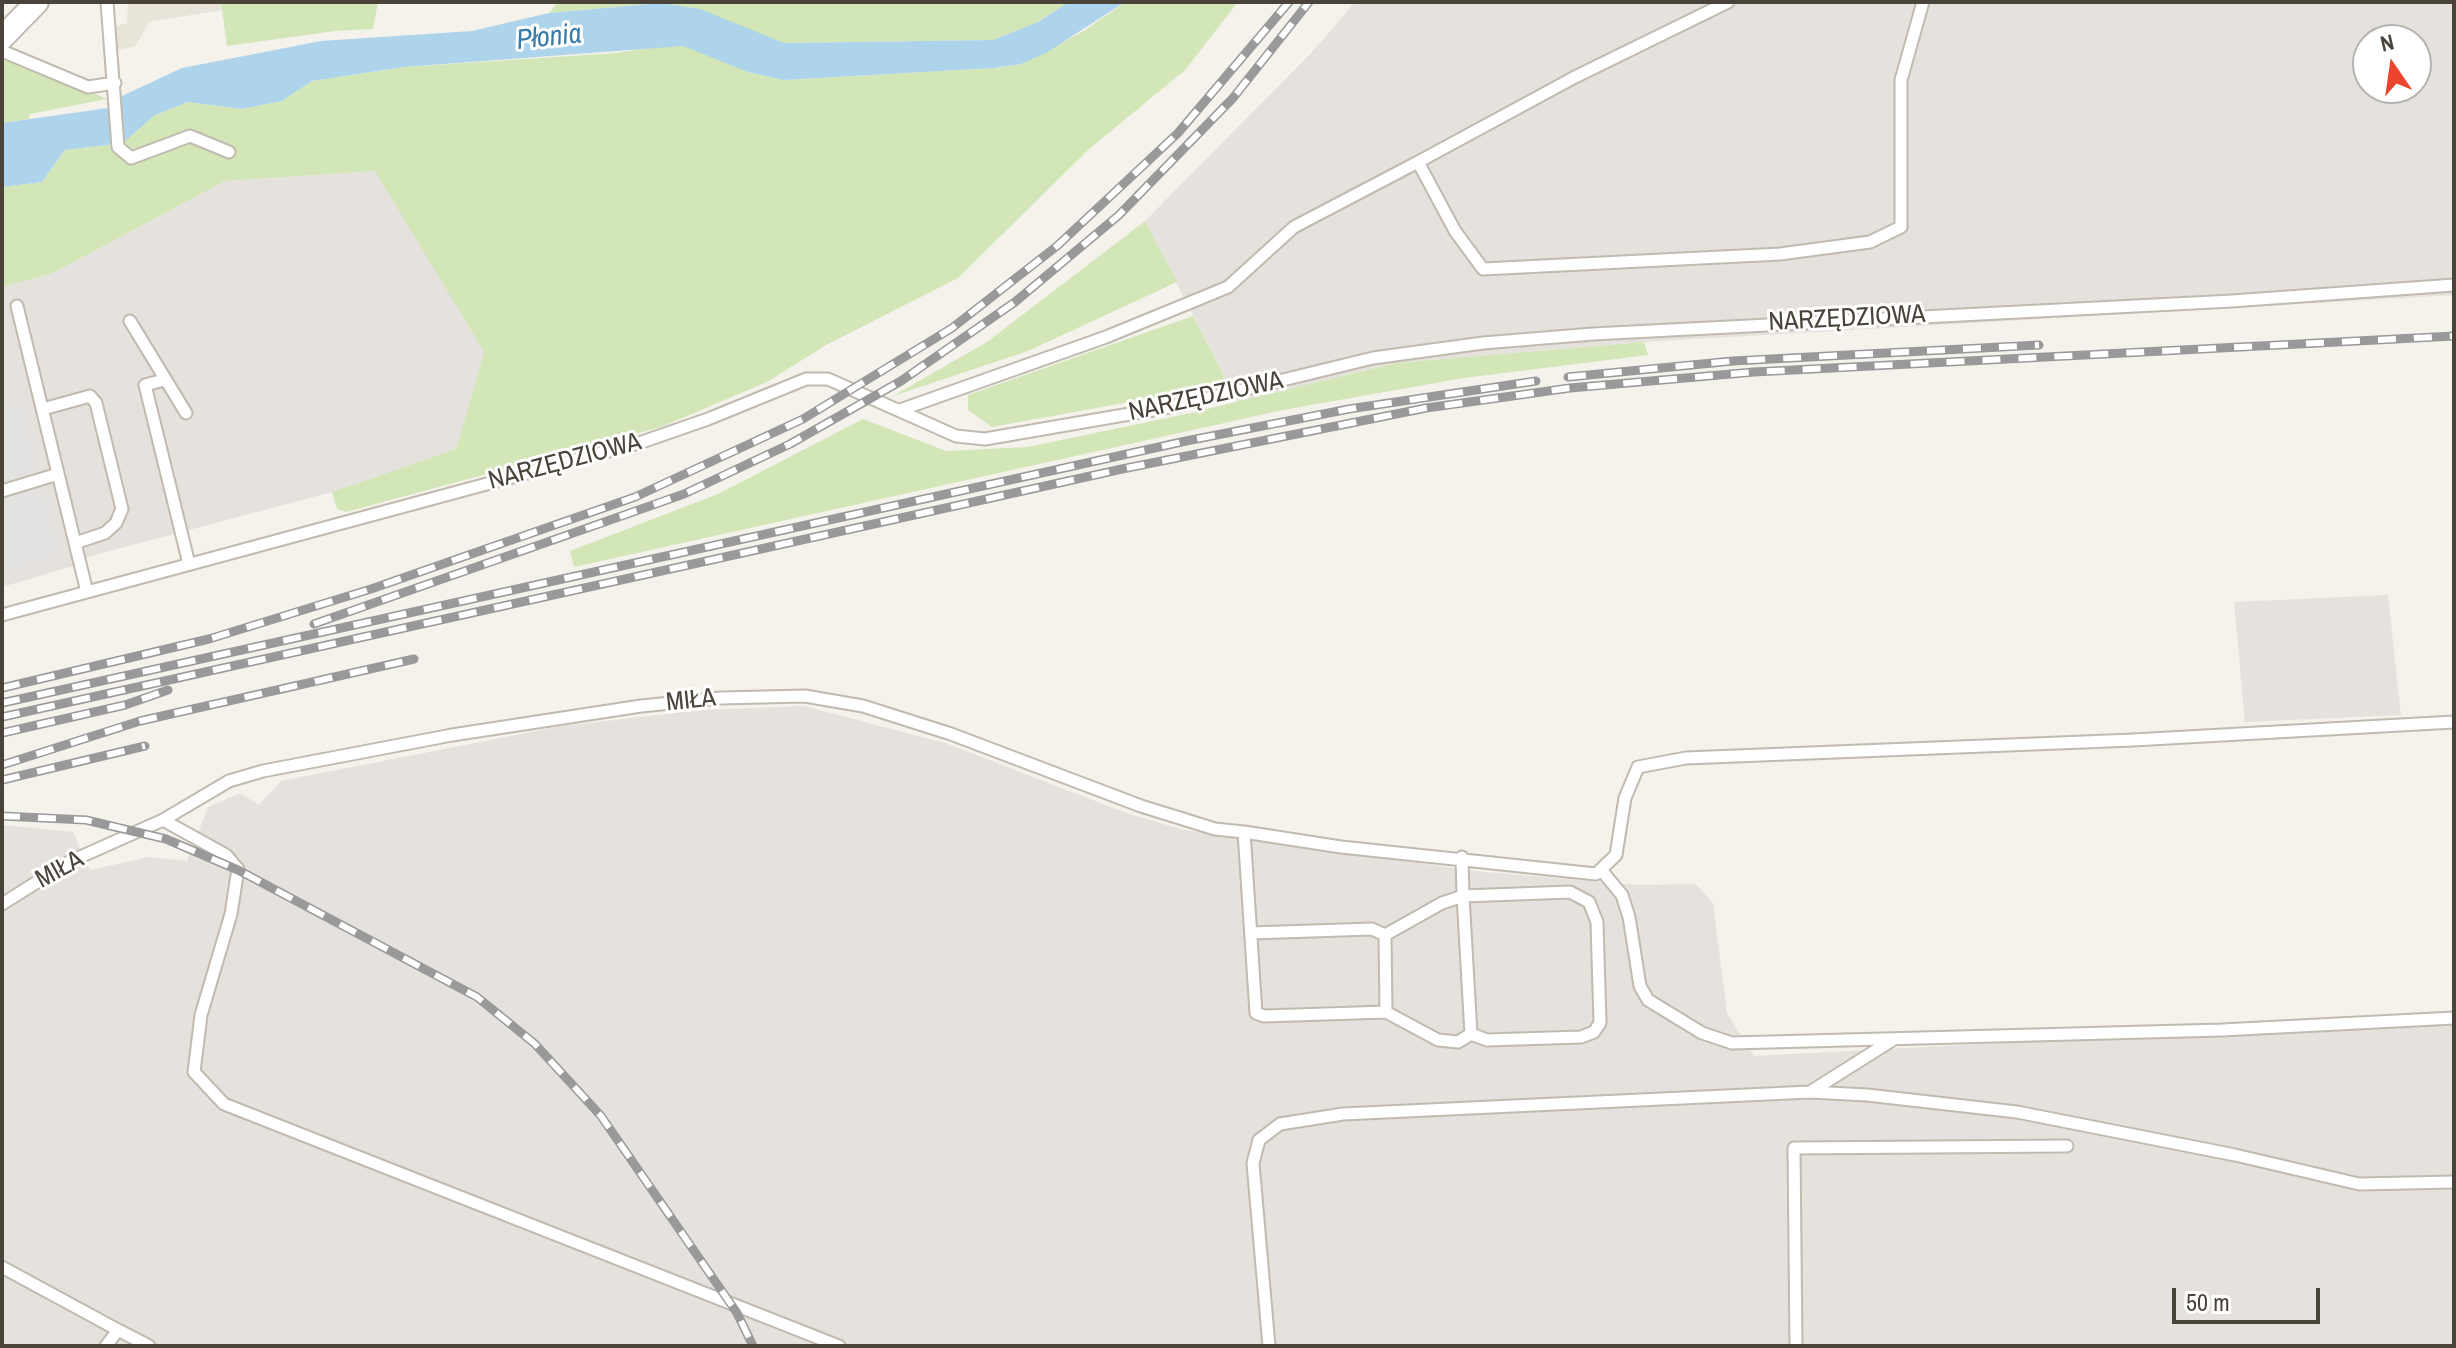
<!DOCTYPE html>
<meta charset="utf-8">
<style>
body{margin:0}
#map{position:relative;width:2456px;height:1348px;overflow:hidden;background:#f5f2ec;font-family:"Archivo Narrow",sans-serif}
canvas{display:block}
.frame{position:absolute;inset:0;border:4px solid #49433a;pointer-events:none}
.north{position:absolute;left:2352px;top:24px;width:80px;height:80px;box-sizing:border-box;background:#fff;border:2px solid #b6b4b0;border-radius:50%;rotate:347deg;font-size:22px;font-weight:700;line-height:32px;text-align:center;color:#49433a}
.north::after{content:'';display:block;margin:auto;width:28px;height:36px;background:#eb462d;clip-path:polygon(50% 0,100% 100%,50% 72%,0 100%)}
.scale{position:absolute;left:2172px;top:1288px;width:148px;height:36px;box-sizing:border-box;border:4px solid #49433a;border-top:0;padding-left:10px;font-size:24px;line-height:28px;white-space:nowrap;color:#49433a;-webkit-text-stroke:6px #fff;paint-order:stroke}
</style>
<div id="map">
<canvas width="2456" height="1348"></canvas>
<div class="frame"></div>
<div class="north">N</div>
<div class="scale">50 m</div>
</div>
<script>
const ctx = document.querySelector('canvas').getContext('2d');
ctx.lineJoin = 'round';
function paint(path, color) {
  ctx.fillStyle = color;
  ctx.fill(path, 'evenodd');
}
function poly(rows) {
  const path = new Path2D();
  for (const r of rows) {
    path.moveTo(r[0], r[1]);
    for (let i = 2; i < r.length; i += 2) path.lineTo(r[i], r[i + 1]);
  }
  return path;
}
function trace(path, color, width, dash) {
  ctx.strokeStyle = color;
  ctx.lineWidth = width;
  ctx.lineCap = dash ? 'butt' : 'round';
  ctx.setLineDash(dash || []);
  ctx.stroke(path);
}
function write(font, color, halo, rows, align = 'center') {
  ctx.font = font + ' "Archivo Narrow",sans-serif';
  ctx.lineWidth = 6;
  ctx.setLineDash([]);
  ctx.textBaseline = 'middle';
  ctx.strokeStyle = halo;
  ctx.fillStyle = color;
  for (const [text, x, y, turn = 0] of rows) {
    ctx.save();
    ctx.translate(x, y);
    ctx.rotate((+turn || 0) * Math.PI / 180);
    ctx.textAlign = isNaN(turn) ? turn : align;
    if (halo) ctx.strokeText(text, 0, 0);
    ctx.fillText(text, 0, 0);
    ctx.restore();
  }
}
paint(poly([
 [128,2,221,2,222,10,149,22,135,47,114,50,112,27,127,23]
]), '#e8e4da');
paint(poly([
 [1355,2,2454,2,2454,295,1644,342,1396,363,1237,402,1145,221,1313,51],
 [2368,40,2416,40,2416,88,2368,88],
 [376,171,484,352,456,449,332,492,87,557,80,564,2,587,2,287,53,273,225,181],
 [2388,595,2401,715,2245,722,2234,602],
 [804,706,945,743,1129,814,1184,830,1475,871,1638,885,1696,884,1713,903,1727,1013,1754,1056,2454,1019,2454,1346,2,1346,2,825,73,832,90,870,149,857,187,861,208,807,240,793,259,805,281,781,562,726,702,710]
]), '#e5e1dd');
paint(poly([
 [221,2,378,2,373,29,335,31,227,46],
 [558,2,1069,2,1038,22,993,40,784,43,661,3,549,13],
 [1125,2,1238,2,1185,70,1088,150,958,278,826,345,767,382,661,427,346,512,337,509,332,492,456,449,484,352,375,171,225,181,53,273,2,287,2,187,42,182,65,150,123,143,155,115,188,102,242,109,282,101,312,81,404,67,616,53,680,43,748,72,784,80,994,68,1021,64,1084,31],
 [11,57,107,99,30,114,29,119,2,123,2,63],
 [1145,221,1177,282,1028,351,893,396,987,342],
 [1193,316,1228,384,992,427,968,410,968,395],
 [1644,342,1648,355,1464,378,1283,410,574,567,570,551,718,494,863,419,946,451,1028,447,1191,413,1396,363]
]), '#d2e6b8');
paint(poly([
 [22,402,62,555,2,574,2,407]
]), '#e4e2e0');
paint(poly([
 [1069,2,1125,2,1046,53,1021,64,994,68,784,80,748,72,683,46,404,67,312,81,282,101,242,109,188,102,155,115,123,143,65,150,42,182,2,187,2,123,108,108,122,96,182,68,321,41,472,31,549,13,661,3,700,9,784,43,993,40,1038,22]
]), '#aed4ec');
const service = poly([
 [107,2,118,147,131,158,190,136,229,152],
 [1728,2,1575,77,1418,162,1455,231,1483,269,1780,254,1870,242,1901,227,1901,80,1923,2],
 [2,51,88,87,115,83],
 [17,306,87,592],
 [130,321,186,413],
 [164,380,145,385,189,564],
 [43,409,90,396,96,403,122,509,116,523,105,533,75,543],
 [900,410,1106,337,1228,287,1294,227,1418,162],
 [2,491,58,474],
 [2,615,642,442,708,419,806,379,828,379,956,436,985,439,1176,406,1373,358,1483,343,1593,334,2232,301,2454,285],
 [163,820,229,781,263,771,452,735,641,706,721,698,805,696,863,706,951,734,1141,806,1215,829,1244,832,1256,1013,1264,1016,1386,1012,1438,1040,1458,1042,1471,1034,1463,896,1442,903,1385,935,1372,929,1251,933],
 [1244,832,1341,847,1596,874,1616,855,1625,798,1638,767,1686,758,2133,740,2454,722],
 [1462,857,1463,896,1570,892,1589,902,1597,922,1600,1023,1594,1032,1581,1037,1487,1040,1471,1034],
 [1602,871,1622,895,1629,917,1640,986,1648,1000,1702,1033,1732,1043,2222,1030,2454,1018],
 [2,904,69,862,163,820,226,855,238,869,231,914,201,1015,194,1072,224,1104,839,1346],
 [1385,935,1386,1012],
 [1810,1092,1894,1039],
 [2,1267,118,1330],
 [106,1346,118,1330,149,1346],
 [1269,1346,1253,1163,1259,1140,1280,1124,1343,1114,1810,1092,1867,1095,2017,1112,2235,1155,2359,1184,2454,1182],
 [1796,1346,1794,1148,2067,1146]
]);
const minor = poly([
 [2,38,37,2]
]);
trace(service, '#c0baaf', 15);
trace(minor, '#c0baaf', 26);
trace(service, '#fff', 11);
trace(minor, '#fff', 22);
const rail = poly([
 [1568,377,1733,361,2039,345],
 [314,624,684,494,790,444,901,381,1015,302,1119,215,1233,98,1309,2],
 [2,688,209,639,371,589,635,497,803,419,952,328,1057,246,1178,133,1289,2],
 [2,703,1186,441,1349,409,1536,381],
 [2,717,1122,469,1426,408,1570,388,1754,372,2454,336],
 [2,733,125,705,168,690],
 [2,765,140,721,414,659],
 [2,780,145,746],
 [2,816,86,820,166,839,238,870,477,997,535,1044,601,1116,737,1313,753,1346]
]);
trace(rail, '#999', 9);
trace(rail, '#fff', 6, [18]);
write('26px', '#49433a', '#fff', [
 ["NARZĘDZIOWA",1847,319,-3],
 ["NARZĘDZIOWA",1206,397,-12],
 ["NARZĘDZIOWA",565,462,-15],
 ["MIŁA",691,701,-6],
 ["MIŁA",60,870,-29]
]);
write('italic 28px', '#377aa7', '#fff', [
 ["Płonia",549,38,-6]
]);
</script>
